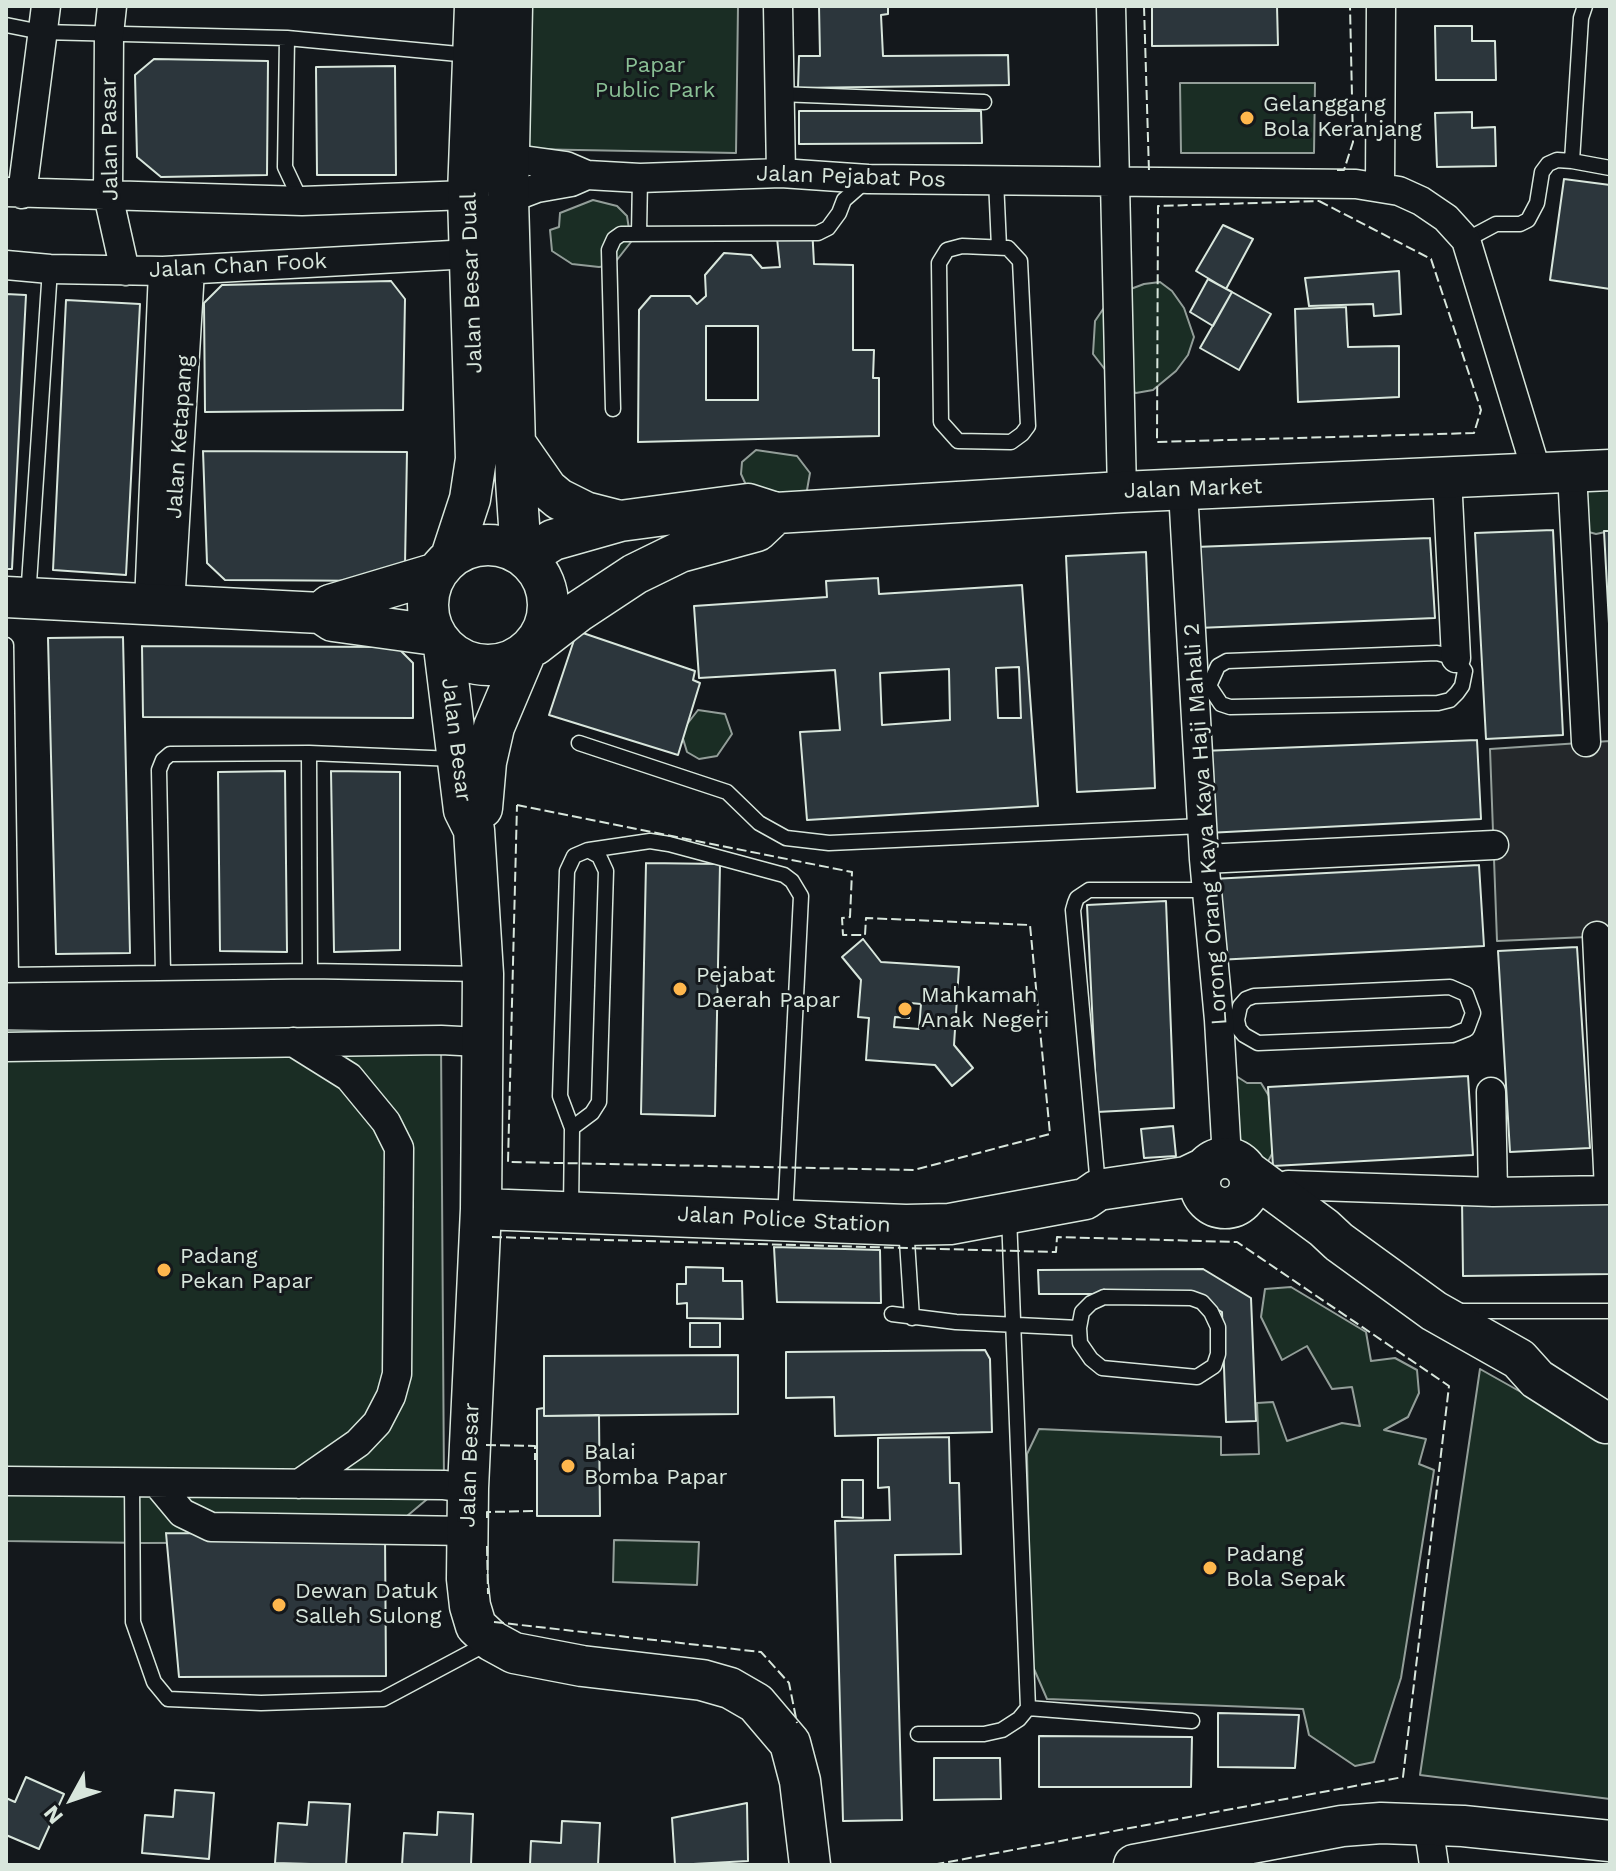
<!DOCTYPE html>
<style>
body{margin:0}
#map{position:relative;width:1616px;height:1871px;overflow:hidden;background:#14181c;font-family:"Work Sans",sans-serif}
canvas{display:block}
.frame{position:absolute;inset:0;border:8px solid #d8e6dc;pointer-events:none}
.north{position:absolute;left:32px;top:1759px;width:80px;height:80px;-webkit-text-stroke:6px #14181c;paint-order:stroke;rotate:230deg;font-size:22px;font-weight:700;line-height:32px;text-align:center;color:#d8e6dc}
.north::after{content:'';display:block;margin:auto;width:28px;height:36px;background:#d8e6dc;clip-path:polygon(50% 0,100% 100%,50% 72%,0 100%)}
</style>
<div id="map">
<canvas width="1616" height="1871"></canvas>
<div class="frame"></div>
<div class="north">N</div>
</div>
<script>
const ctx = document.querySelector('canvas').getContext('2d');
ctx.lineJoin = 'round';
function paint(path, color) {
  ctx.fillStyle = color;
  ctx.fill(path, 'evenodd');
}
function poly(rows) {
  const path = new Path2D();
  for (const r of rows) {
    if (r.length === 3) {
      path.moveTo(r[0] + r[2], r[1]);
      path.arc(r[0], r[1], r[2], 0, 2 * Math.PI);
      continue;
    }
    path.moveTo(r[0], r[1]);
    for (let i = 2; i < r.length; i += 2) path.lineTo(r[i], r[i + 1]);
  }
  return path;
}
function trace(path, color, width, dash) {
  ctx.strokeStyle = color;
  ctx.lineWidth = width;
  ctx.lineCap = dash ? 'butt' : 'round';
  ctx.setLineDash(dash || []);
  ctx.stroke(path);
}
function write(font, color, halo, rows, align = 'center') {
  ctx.font = font + ' "Work Sans",sans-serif';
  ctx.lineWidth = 6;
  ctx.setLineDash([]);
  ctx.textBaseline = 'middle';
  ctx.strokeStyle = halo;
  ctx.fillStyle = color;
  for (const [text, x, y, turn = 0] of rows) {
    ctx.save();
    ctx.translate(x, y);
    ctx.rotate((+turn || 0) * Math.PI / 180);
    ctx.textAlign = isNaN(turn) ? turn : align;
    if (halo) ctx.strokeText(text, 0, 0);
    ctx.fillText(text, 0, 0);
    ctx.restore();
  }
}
const green = poly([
 [524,6,738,6,736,153,526,149,524,6],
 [1180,83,1315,83,1314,153,1181,153,1180,83],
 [593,200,617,206,627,216,631,242,613,265,599,267,572,264,552,251,550,230,559,227,560,213,593,200],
 [1160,282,1172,291,1184,308,1194,337,1188,355,1176,371,1153,390,1136,393,1117,385,1093,354,1095,321,1112,296,1144,284,1160,282],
 [756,450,797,456,810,473,807,490,798,498,746,485,741,474,742,462,756,450],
 [1610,485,1610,531,1596,534,1585,531,1576,488,1610,485],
 [698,710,725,714,732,734,717,756,699,759,687,752,681,732,698,710],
 [6,1030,441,1040,444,1485,376,1542,144,1543,6,1541,6,1030],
 [1236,1076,1247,1083,1261,1083,1269,1096,1275,1129,1272,1154,1254,1187,1217,1108,1236,1076],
 [1291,1287,1366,1332,1371,1361,1395,1358,1417,1370,1419,1393,1408,1417,1384,1430,1426,1439,1419,1464,1434,1470,1401,1678,1374,1762,1355,1766,1309,1735,1303,1709,1047,1699,1031,1662,1027,1454,1039,1429,1221,1437,1221,1455,1259,1454,1257,1403,1273,1402,1287,1441,1342,1423,1360,1426,1352,1387,1332,1389,1307,1346,1282,1360,1261,1317,1265,1289,1291,1287],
 [1480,1369,1610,1442,1610,1799,1420,1775,1480,1369],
 [614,1540,699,1542,697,1585,613,1582,614,1540]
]);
paint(green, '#1a2d24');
trace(green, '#939e99', 2);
const parking = poly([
 [1610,741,1610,936,1497,941,1490,749,1610,741]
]);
paint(parking, '#24282b');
trace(parking, '#939e99', 2);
const building = poly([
 [819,6,888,6,888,14,881,15,883,56,1008,55,1009,85,798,88,799,56,820,56,819,6],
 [1152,6,1277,6,1278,45,1152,46,1152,6],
 [1435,26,1472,26,1472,41,1495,41,1496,80,1436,80,1435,26],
 [154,59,268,61,267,175,161,177,137,157,135,75,154,59],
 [395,66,396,175,317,175,316,67,395,66],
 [799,111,981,111,982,143,799,144,799,111],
 [1472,112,1472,128,1495,127,1496,166,1437,167,1435,113,1472,112],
 [1564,179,1610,185,1610,289,1550,280,1564,179],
 [1223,225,1253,239,1226,289,1196,271,1223,225],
 [781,226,812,226,814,264,853,265,853,350,874,350,873,378,879,378,879,436,638,442,639,310,651,296,690,296,697,304,706,296,705,275,724,253,751,255,762,268,780,267,777,238,781,226],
 [706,326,758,326,758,400,706,400,706,326],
 [1399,271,1401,314,1374,316,1373,304,1309,306,1305,278,1399,271],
 [1208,279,1232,292,1213,326,1190,312,1208,279],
 [391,281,405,299,403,410,205,412,204,303,222,285,391,281],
 [1232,292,1271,314,1239,370,1200,348,1232,292],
 [6,294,26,295,12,569,6,569,6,294],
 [66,300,140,304,126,575,53,570,66,300],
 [1346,307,1348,347,1399,346,1399,397,1298,402,1295,309,1346,307],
 [203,451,407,452,405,565,391,581,225,580,207,563,203,451],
 [1553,530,1563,735,1486,739,1475,533,1553,530],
 [1604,531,1610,531,1610,642,1604,531],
 [1430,538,1435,618,1198,628,1195,547,1430,538],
 [1146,552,1155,788,1077,792,1066,556,1146,552],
 [878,578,879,594,1022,585,1038,806,807,820,800,732,840,730,835,670,699,678,694,606,827,597,826,581,878,578],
 [1019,667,1021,718,998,718,996,668,1019,667],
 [949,669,950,720,882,725,880,673,949,669],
 [577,631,695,671,693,680,700,683,678,755,549,715,577,631],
 [123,637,130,953,56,954,48,638,123,637],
 [142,646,397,647,413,663,413,718,143,717,142,646],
 [1477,740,1481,819,1207,833,1202,751,1477,740],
 [285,771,287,952,220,951,218,772,285,771],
 [331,771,400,772,400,950,334,952,331,771],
 [646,863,720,864,715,1116,641,1114,646,863],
 [1479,865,1484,946,1217,960,1212,879,1479,865],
 [1166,901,1174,1108,1097,1112,1087,905,1166,901],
 [863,939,881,962,959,967,954,1045,973,1068,952,1086,935,1065,866,1060,869,1018,858,1017,861,980,842,957,863,939],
 [910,1003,921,1004,919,1029,894,1027,895,1017,909,1018,910,1003],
 [1577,947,1590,1148,1510,1152,1498,951,1577,947],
 [1468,1076,1473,1155,1273,1166,1268,1087,1468,1076],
 [1173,1126,1176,1156,1144,1158,1141,1129,1173,1126],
 [1610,1196,1610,1274,1463,1276,1462,1199,1610,1196],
 [774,1247,880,1250,881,1303,777,1302,774,1247],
 [686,1267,723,1268,723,1281,742,1281,743,1319,687,1318,687,1303,677,1304,677,1284,686,1284,686,1267],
 [1203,1269,1251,1298,1256,1421,1226,1422,1222,1312,1191,1294,1039,1294,1038,1270,1203,1269],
 [690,1323,720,1323,720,1347,690,1347,690,1323],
 [985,1350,990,1359,992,1432,835,1436,834,1397,786,1398,786,1352,985,1350],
 [738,1355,738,1414,544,1416,544,1356,738,1355],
 [544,1408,544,1416,599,1415,600,1516,537,1516,537,1409,544,1408],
 [949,1437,950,1483,959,1483,961,1554,895,1555,902,1820,843,1821,835,1521,890,1520,889,1487,878,1488,878,1438,949,1437],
 [842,1480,863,1480,863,1518,842,1517,842,1480],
 [166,1533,385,1534,386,1676,179,1677,166,1533],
 [1218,1713,1299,1715,1295,1768,1218,1767,1218,1713],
 [1039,1736,1192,1737,1191,1787,1039,1787,1039,1736],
 [934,1758,1000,1758,1001,1799,934,1800,934,1758],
 [26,1777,64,1794,39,1849,6,1835,6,1798,15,1802,26,1777],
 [175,1790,214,1793,209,1859,142,1853,145,1815,173,1817,175,1790],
 [309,1802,350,1804,346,1865,275,1863,278,1823,307,1825,309,1802],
 [747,1803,748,1861,675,1865,672,1818,747,1803],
 [438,1812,473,1814,471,1865,402,1865,404,1833,437,1835,438,1812],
 [562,1821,600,1823,598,1865,530,1865,531,1841,561,1843,562,1821]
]);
paint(building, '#2c363c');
trace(building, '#d8e6dc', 2);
const lane = poly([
 [6,25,41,32,287,38,469,55],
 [287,38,285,167,301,201],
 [779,94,984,102],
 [1572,161,1610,168],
 [996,180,999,247],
 [639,234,640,178],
 [1466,240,1496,224,1520,224,1528,220,1537,203,1542,172,1548,164,1557,160,1572,161,1581,18,1585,6],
 [962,246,1008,248,1020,261,1028,426,1022,434,1011,442,958,441,941,422,939,263,947,250,962,246],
 [613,409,609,250,614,239,621,234,818,233,828,228,839,213,844,200,868,179],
 [28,598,50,269],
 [6,645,11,975],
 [1437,653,1456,658,1465,671,1462,686,1457,693,1450,700,1438,703,1230,707,1221,704,1209,686,1218,666,1227,661,1437,653],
 [579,743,727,792,759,823,786,838,829,843,1202,826],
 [309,753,310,971],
 [589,850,650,841,669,844,784,875,792,881,801,896,785,1219],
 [163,973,159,770,163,760,170,754,309,753,455,759],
 [6,975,310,971,482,974],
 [1450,987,1466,994,1473,1013,1467,1029,1452,1035,1258,1043,1244,1035,1239,1029,1237,1020,1240,1006,1246,999,1254,996,1450,987],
 [1098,1186,1073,910,1075,903,1077,898,1089,890,1206,890],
 [571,1210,572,1128,560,1096,567,871,574,856,588,850,599,856,606,871,599,1102,592,1113,572,1128],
 [906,1226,912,1318],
 [1104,1297,1191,1298,1202,1302,1211,1312,1218,1327,1218,1354,1214,1366,1197,1377,1102,1368,1091,1359,1080,1343,1079,1328,1082,1312,1091,1303,1104,1297],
 [1459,1311,1610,1311],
 [892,1314,956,1322,1079,1328],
 [132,1481,133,1622,154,1682,168,1699,261,1703,383,1699,488,1643],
 [1028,1708,1192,1721],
 [918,1734,984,1734,1002,1730,1019,1719,1028,1708,1009,1216]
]);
const street = poly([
 [112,6,109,34,108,195,125,271],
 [778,6,781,173],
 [1111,6,1122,492],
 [508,158,566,166,587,175,640,178,781,173,868,179,1356,184,1399,191,1421,201,1446,218,1466,240,1537,473],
 [1380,186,1381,6],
 [6,192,302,201,468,195],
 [22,194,46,6],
 [508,199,537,188,571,182,587,175],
 [6,265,50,269,163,271,470,254],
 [1572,472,1586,742],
 [1447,477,1456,658],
 [1183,491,1204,859,1219,1020,1227,1158],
 [149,603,163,271],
 [170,605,190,270],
 [1204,859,1494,845],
 [1597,936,1609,1190],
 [293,1042,349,1077,386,1122,399,1148,397,1374,391,1396,377,1423,358,1443,299,1484],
 [6,1047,441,1040,480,1042],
 [1491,1092,1493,1192],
 [1288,1185,1493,1192,1610,1190],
 [6,1481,444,1485,468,1488],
 [157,1483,182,1513,211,1527,468,1531],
 [1428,1824,1434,1865]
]);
const secondary = poly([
 [512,6,508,199,516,481,521,554],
 [515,443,547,489,559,499,585,512,620,521],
 [488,605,60],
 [451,557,470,499,476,459,468,195,475,6],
 [526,557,553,540,620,521,748,504,776,513,1122,492,1610,470],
 [6,597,321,613,333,621,435,635],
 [321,613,330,605,437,573],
 [535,645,579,611,635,574,680,552,757,531,776,513],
 [444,647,464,810,474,830,483,974,481,1209,468,1488,467,1579,470,1606,476,1626,492,1641,514,1653,582,1666,702,1680,730,1688,756,1703,790,1743,800,1781,810,1865],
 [482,808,486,762,494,727,524,656],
 [1225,1183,25],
 [1247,1171,1324,1228,1339,1242,1434,1311,1519,1359,1537,1379,1606,1423],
 [481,1209,906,1225,950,1224,1085,1199,1098,1190,1186,1177,1205,1168],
 [1134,1865,1342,1826,1381,1823,1463,1826,1610,1841]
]);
trace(lane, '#d8e6dc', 17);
trace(street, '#d8e6dc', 31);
trace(secondary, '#d8e6dc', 43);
trace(lane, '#14181c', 14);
trace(street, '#14181c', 28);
trace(secondary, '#14181c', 40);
trace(poly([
 [1144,6,1149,172],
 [1337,170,1344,170,1353,142,1350,6],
 [1319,201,1431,259,1481,410,1474,433,1157,442,1158,206,1319,201],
 [517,805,852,872,850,917,842,918,843,935,865,935,866,918,1030,925,1050,1134,914,1170,508,1162,517,805],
 [492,1237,1056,1252,1057,1237,1237,1242,1449,1386,1403,1777,932,1865],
 [486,1445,535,1446,535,1460],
 [487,1518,487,1512,537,1511,537,1508],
 [487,1546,488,1594],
 [494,1622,761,1652,789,1683,797,1723]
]), '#d8e6dc', 2, [10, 4]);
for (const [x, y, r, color] of [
 [1247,118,8,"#ffb74d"],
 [680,989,8,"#ffb74d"],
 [905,1009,8,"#ffb74d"],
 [164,1270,8,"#ffb74d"],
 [568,1466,8,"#ffb74d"],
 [1210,1568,8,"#ffb74d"],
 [279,1605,8,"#ffb74d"]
]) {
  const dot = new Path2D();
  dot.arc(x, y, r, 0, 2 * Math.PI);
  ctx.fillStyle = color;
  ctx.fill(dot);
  trace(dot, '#14181c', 3);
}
write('22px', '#8ac095', '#14181c', [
 ["Papar",655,66],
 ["Public Park",655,91]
]);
write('22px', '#d8e6dc', '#14181c', [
 ["Gelanggang",1263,105],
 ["Bola Keranjang",1263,130],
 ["Pejabat",696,976],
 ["Daerah Papar",696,1001],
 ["Mahkamah",921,996],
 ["Anak Negeri",921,1021],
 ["Padang",180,1257],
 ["Pekan Papar",180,1282],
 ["Balai",584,1453],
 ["Bomba Papar",584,1478],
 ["Padang",1226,1555],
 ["Bola Sepak",1226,1580],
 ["Dewan Datuk",295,1592],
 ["Salleh Sulong",295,1617]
], 'left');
write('22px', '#d8e6dc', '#14181c', [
 ["Jalan Pasar",110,139,-91],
 ["Jalan Pejabat Pos",851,177,2],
 ["Jalan Chan Fook",238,266,-3],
 ["Jalan Besar Dual",472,283,-92],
 ["Jalan Ketapang",180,437,-86],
 ["Jalan Market",1193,489,-2],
 ["Jalan Besar",456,740,83],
 ["Lorong Orang Kaya Kaya Haji Mahali 2",1206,824,-94],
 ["Jalan Police Station",784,1220,3],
 ["Jalan Besar",470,1465,-88]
]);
</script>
